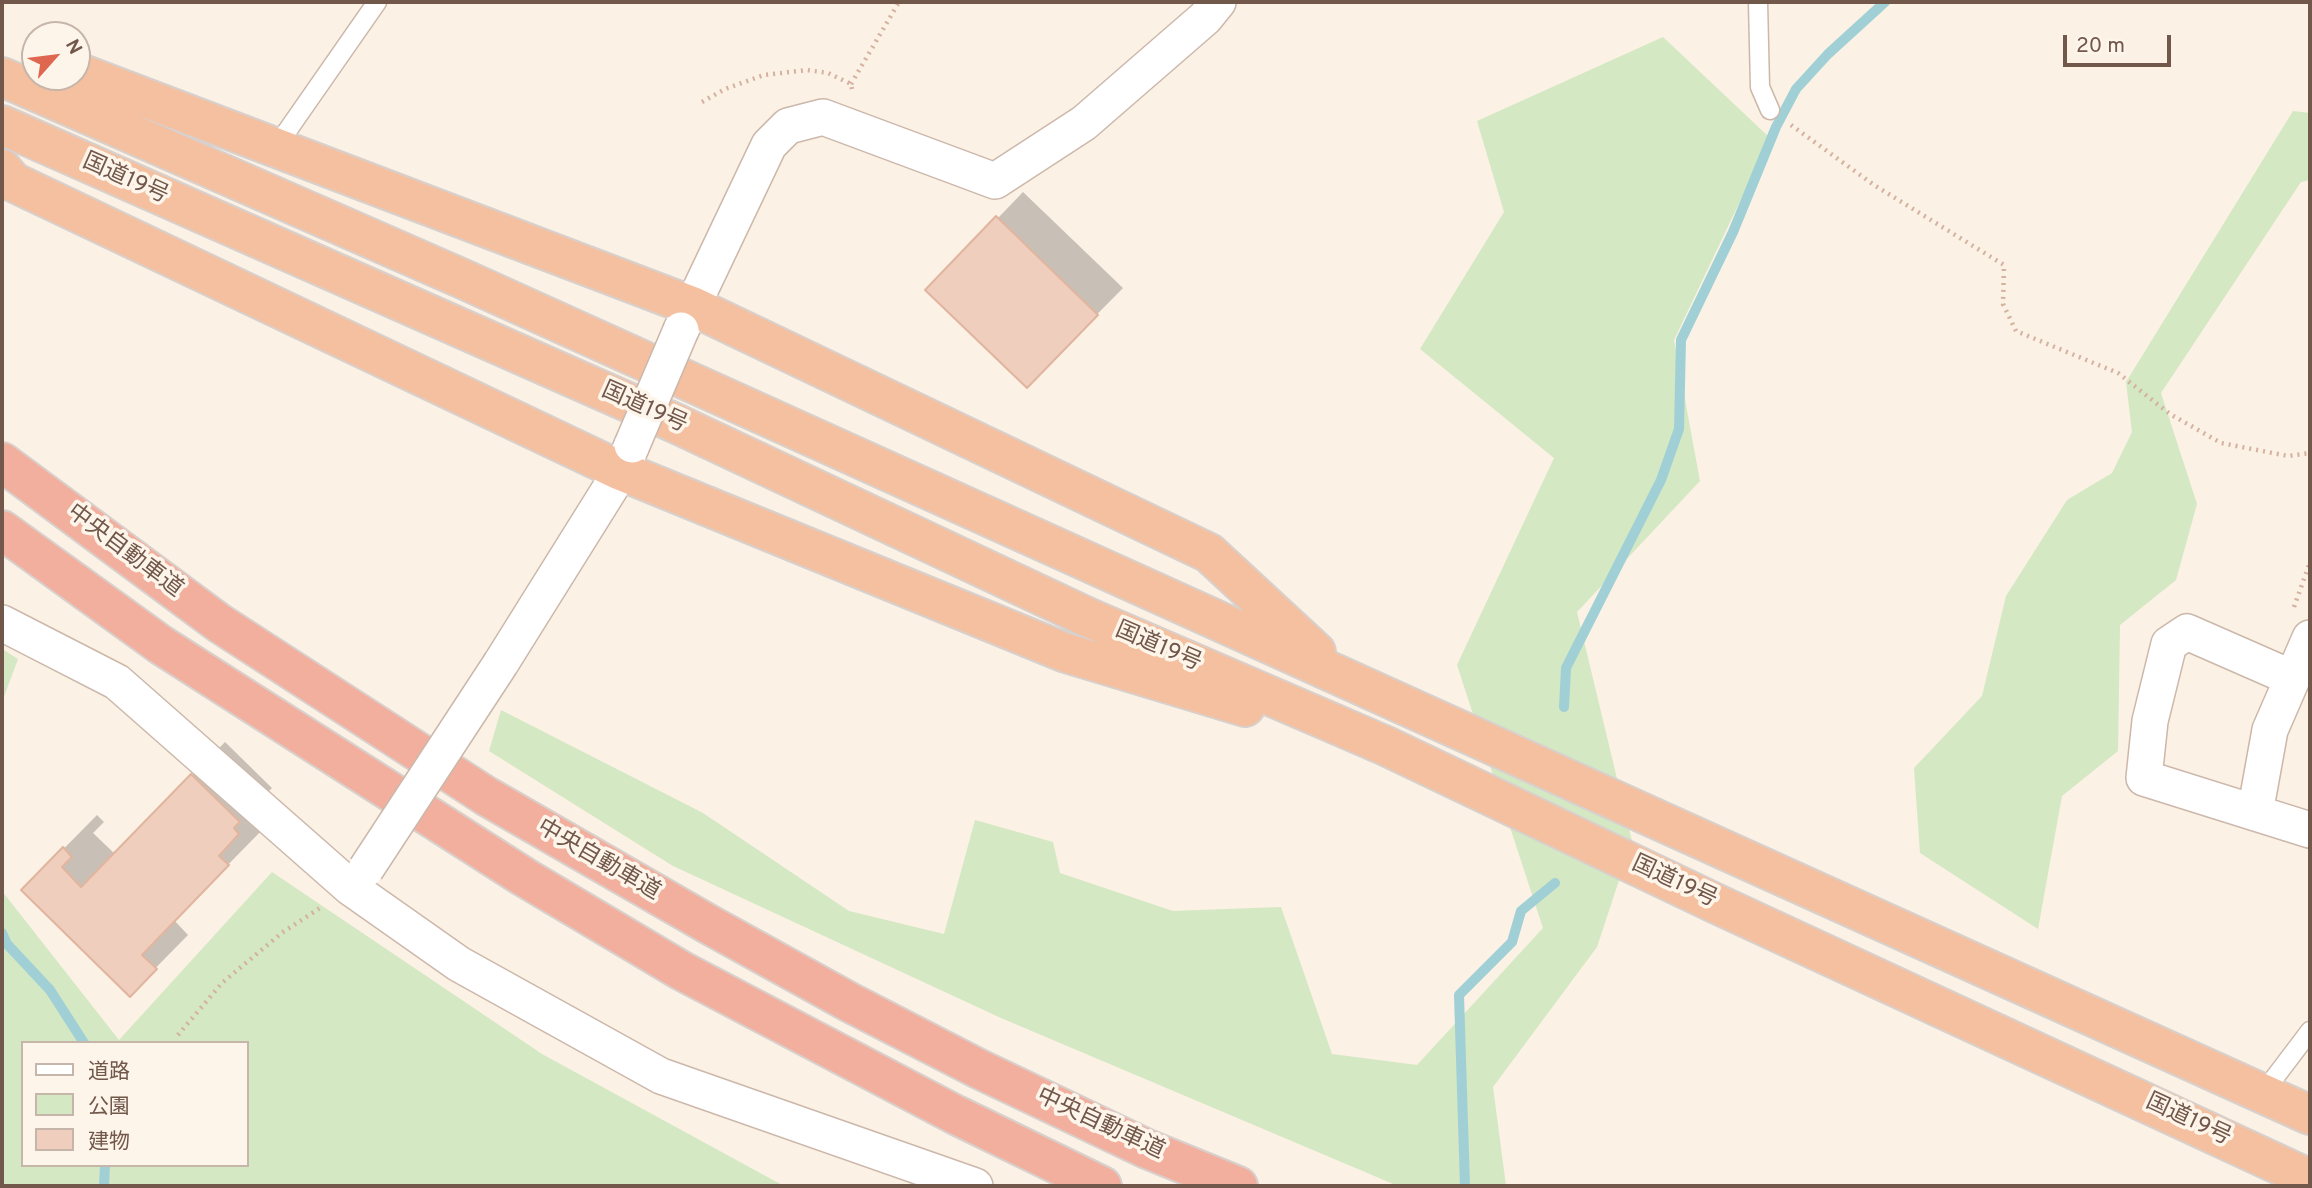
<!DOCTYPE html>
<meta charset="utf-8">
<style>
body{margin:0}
#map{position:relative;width:2312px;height:1188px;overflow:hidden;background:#fbf1e4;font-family:Overpass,"Noto Sans JP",sans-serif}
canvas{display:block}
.frame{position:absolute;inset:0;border:4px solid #72574b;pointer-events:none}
.legend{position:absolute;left:21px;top:1041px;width:228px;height:126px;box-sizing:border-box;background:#fef5ea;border:2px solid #c6b6aa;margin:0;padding:9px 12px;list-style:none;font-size:21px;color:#72574b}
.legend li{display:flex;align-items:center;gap:14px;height:35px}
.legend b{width:35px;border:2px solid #c6b6aa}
.north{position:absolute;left:21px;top:21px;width:70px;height:70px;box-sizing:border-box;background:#fef5ea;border:2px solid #c6b6aa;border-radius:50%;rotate:62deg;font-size:19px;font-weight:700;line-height:28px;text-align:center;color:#72574b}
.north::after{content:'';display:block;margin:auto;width:24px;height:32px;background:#df674f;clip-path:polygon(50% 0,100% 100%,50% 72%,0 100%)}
.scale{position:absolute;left:2063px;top:35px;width:108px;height:32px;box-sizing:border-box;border:4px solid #72574b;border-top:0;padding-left:9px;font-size:21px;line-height:24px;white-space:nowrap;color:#72574b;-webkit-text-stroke:5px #fef5ea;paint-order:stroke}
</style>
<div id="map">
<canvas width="2312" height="1188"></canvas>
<div class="frame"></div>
<ul class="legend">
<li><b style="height:9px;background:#fff"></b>道路</li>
<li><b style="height:19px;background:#d4e8c3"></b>公園</li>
<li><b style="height:19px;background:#efcebd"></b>建物</li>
</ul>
<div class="north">N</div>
<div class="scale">20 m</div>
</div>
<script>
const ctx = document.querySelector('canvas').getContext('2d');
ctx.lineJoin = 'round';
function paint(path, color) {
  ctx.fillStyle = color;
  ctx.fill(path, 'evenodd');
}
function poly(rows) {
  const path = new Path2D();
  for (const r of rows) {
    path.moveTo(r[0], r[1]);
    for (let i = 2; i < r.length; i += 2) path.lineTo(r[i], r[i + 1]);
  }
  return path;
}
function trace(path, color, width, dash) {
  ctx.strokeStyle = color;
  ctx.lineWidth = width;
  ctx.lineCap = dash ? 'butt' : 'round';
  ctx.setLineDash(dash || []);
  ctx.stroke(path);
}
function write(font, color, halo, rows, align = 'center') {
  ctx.font = font + ' Overpass,"Noto Sans JP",sans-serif';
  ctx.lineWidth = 7;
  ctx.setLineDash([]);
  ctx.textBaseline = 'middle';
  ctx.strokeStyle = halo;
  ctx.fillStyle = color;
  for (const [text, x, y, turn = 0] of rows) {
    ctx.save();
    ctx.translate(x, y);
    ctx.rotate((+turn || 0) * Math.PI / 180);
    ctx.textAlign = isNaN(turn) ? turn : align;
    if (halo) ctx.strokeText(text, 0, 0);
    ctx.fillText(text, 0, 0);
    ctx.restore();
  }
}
paint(poly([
 [1663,37,1770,138,1674,340,1700,481,1577,612,1632,841,1597,947,1493,1087,1506,1186,1398,1186,1001,1018,673,866,489,751,501,710,703,813,849,911,944,934,975,820,1053,842,1060,873,1173,911,1281,907,1332,1054,1417,1065,1543,928,1457,665,1554,458,1420,349,1504,212,1477,121],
 [2293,111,2310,113,2310,180,2301,182,2161,393,2197,504,2176,580,2120,625,2118,751,2062,796,2038,929,1920,853,1914,768,1982,696,2006,596,2067,500,2112,473,2132,432,2126,382],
 [2,649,18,659,2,702],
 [272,872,542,1054,784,1186,2,1186,2,891,119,1040],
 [23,1043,247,1043,247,1165,23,1165]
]), '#d4e8c3');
paint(poly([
 [1023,192,1123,288,1052,360,998,218],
 [225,742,272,788,266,794,261,831,174,920,188,935,130,994,23,890,97,815,104,822,93,833,115,854]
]), '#0003');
trace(poly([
 [1564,707,1566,668,1661,480,1679,429,1681,340,1733,232,1776,127,1796,89,1828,54,1885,2],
 [2,933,7,944,50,990,84,1043],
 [104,1186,105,1165],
 [1465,1186,1459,995,1512,942,1521,911,1555,883]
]), '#a0d0d5', 10);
const building = poly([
 [996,216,1098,315,1027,388,925,290,996,216],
 [191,774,240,822,234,828,239,834,219,856,229,865,142,955,157,969,130,997,21,890,63,847,72,857,62,867,81,887,191,774]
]);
paint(building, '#efcebd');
trace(building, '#e1b49e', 2);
const service = poly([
 [1758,2,1760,87,1770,110],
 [276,147,377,2],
 [2263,1093,2310,1031]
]);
const minor = poly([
 [681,330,769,145,788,126,823,117,995,181,1084,123,1205,18,1218,2],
 [2,623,117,682,351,888,459,964,661,1076,975,1186],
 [501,663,621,471,632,445],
 [2292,678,2187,632,2169,644,2150,721,2144,778,2310,830],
 [2255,813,2270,730,2310,638]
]);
const trunk = poly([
 [77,72,692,306,1209,553,1316,652],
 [2,77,463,279,2310,1115],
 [2,125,675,423,1087,617,1386,746,1719,905,2310,1179],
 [2,169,13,182,621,471,1066,653,1245,707]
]);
const motorway = poly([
 [2,462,219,623,486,796,708,924,849,1002,979,1069,1147,1149,1238,1186],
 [2,530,161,645,524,877,682,971,956,1115,1102,1186]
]);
trace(service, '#ccb8ab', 21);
trace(minor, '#ccb8ab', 38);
trace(trunk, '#d8d0cd', 42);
trace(motorway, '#d8d0cd', 42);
trace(poly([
 [851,84,899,2],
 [702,102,725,89,764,75,807,70,828,73,851,84,852,89],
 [1791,125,1874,185,2004,265,2003,304,2016,331,2118,373,2170,414,2221,443,2288,456,2310,453],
 [2294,607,2310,562],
 [178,1035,222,983,283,932,320,908]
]), '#d4b1a0', 4.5, [2, 5]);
trace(service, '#fff', 18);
trace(minor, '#fff', 35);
trace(trunk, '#f4c09f', 38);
trace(motorway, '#f2af9e', 38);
const minorBridge = poly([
 [632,445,681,330],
 [366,869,501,663]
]);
trace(minorBridge, '#ccb8ab', 38, []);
trace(minorBridge, '#fff', 35);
write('23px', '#72574b', '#fef5ea', [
 ["国道19号",125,180,24],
 ["国道19号",644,409,24],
 ["中央自動車道",124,552,37],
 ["国道19号",1158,648,23],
 ["中央自動車道",598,861,30],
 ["国道19号",1674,883,25],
 ["国道19号",2188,1121,25],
 ["中央自動車道",1100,1125,25]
]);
</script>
